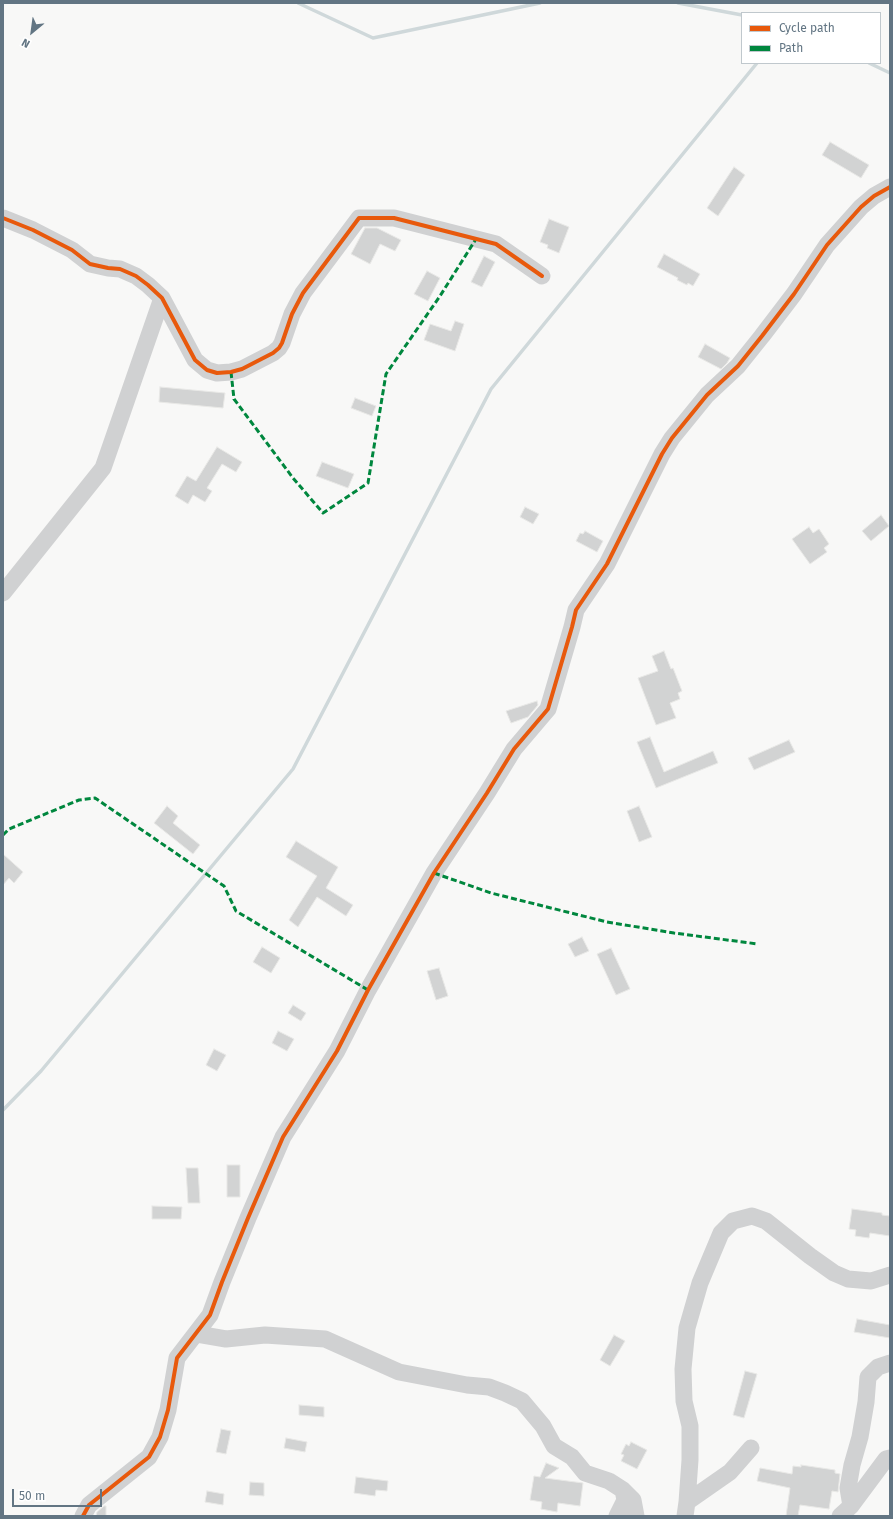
<!DOCTYPE html>
<style>
body{margin:0}
#map{position:relative;width:893px;height:1519px;overflow:hidden;background:#f8f8f7;font-family:"Fira Sans",sans-serif}
canvas{display:block}
.frame{position:absolute;inset:0;border:4px solid #627583;pointer-events:none}
.legend{position:absolute;left:741px;top:12px;width:140px;height:52px;box-sizing:border-box;background:#fff;border:1px solid #c0c8cd;margin:0;padding:5px 7px;list-style:none;font-size:12px;color:#627583}
.legend li{display:flex;align-items:center;gap:8px;height:20px}
.legend b{width:20px;border:1px solid #c0c8cd}
.north{position:absolute;left:12px;top:12px;width:40px;height:40px;-webkit-text-stroke:3px #fff;paint-order:stroke;rotate:209deg;font-size:11px;font-weight:700;line-height:16px;text-align:center;color:#627583}
.north::after{content:'';display:block;margin:auto;width:14px;height:18px;background:#627583;clip-path:polygon(50% 0,100% 100%,50% 72%,0 100%)}
.scale{position:absolute;left:12px;top:1489px;width:90px;height:18px;box-sizing:border-box;border:2px solid #627583;border-top:0;padding-left:5px;font-size:12px;line-height:14px;white-space:nowrap;color:#627583;-webkit-text-stroke:3px #fff;paint-order:stroke}
</style>
<div id="map">
<canvas width="893" height="1519"></canvas>
<div class="frame"></div>
<ul class="legend">
<li><b style="height:5px;background:#e8590c"></b>Cycle path</li>
<li><b style="height:5px;background:#00873e"></b>Path</li>
</ul>
<div class="north">N</div>
<div class="scale">50 m</div>
</div>
<script>
const ctx = document.querySelector('canvas').getContext('2d');
ctx.lineJoin = 'round';
function poly(rows) {
  const path = new Path2D();
  for (const r of rows) {
    path.moveTo(r[0], r[1]);
    for (let i = 2; i < r.length; i += 2) path.lineTo(r[i], r[i + 1]);
  }
  return path;
}
function trace(path, color, width, dash) {
  ctx.strokeStyle = color;
  ctx.lineWidth = width;
  ctx.lineCap = dash ? 'butt' : 'round';
  ctx.setLineDash(dash || []);
  ctx.stroke(path);
}
function paint(path, color) {
  ctx.fillStyle = color;
  ctx.fill(path, 'evenodd');
}
trace(poly([
 [298,3,373,38,540,3],
 [678,3,742,15],
 [869,63,890,73],
 [3,1110,41,1071,293,769,491,389,757,63]
]), '#cfd8da', 3.5);
const building = poly([
 [830,142,869,165,861,178,822,155,830,142],
 [734,167,745,175,718,216,707,208,734,167],
 [549,219,569,227,559,253,547,248,548,245,540,242,549,219],
 [365,228,377,228,401,240,395,251,380,244,370,264,351,254,365,228],
 [664,254,700,274,693,286,688,283,687,285,677,280,678,278,657,267,664,254],
 [484,256,495,262,482,287,471,282,484,256],
 [427,271,440,278,428,301,414,294,427,271],
 [455,321,464,324,455,351,424,340,430,324,451,331,455,321],
 [705,344,730,358,727,363,721,369,698,357,705,344],
 [160,387,225,393,223,408,159,402,160,387],
 [355,398,376,406,372,416,351,408,355,398],
 [217,447,242,462,236,472,222,464,207,488,212,491,205,502,193,495,188,504,175,496,187,476,196,481,217,447],
 [322,462,354,474,348,488,316,476,322,462],
 [525,507,539,514,533,524,520,517,525,507],
 [881,515,889,526,871,541,862,531,881,515],
 [809,527,813,533,819,529,829,544,824,548,827,552,810,564,792,539,809,527],
 [585,531,603,541,597,552,576,541,580,533,583,534,585,531],
 [664,651,671,669,673,668,682,691,678,693,680,699,670,703,676,718,656,725,638,678,658,671,652,656,664,651],
 [537,701,538,705,528,717,511,723,506,711,537,701],
 [650,737,664,772,713,751,718,763,656,788,637,742,650,737],
 [789,740,795,752,754,770,748,758,789,740],
 [167,806,178,816,173,823,200,845,193,854,154,823,167,806],
 [639,806,652,837,639,842,627,811,639,806],
 [296,841,338,867,326,888,353,905,346,916,317,897,298,927,289,920,317,876,286,857,296,841],
 [3,854,23,872,14,883,9,878,3,885,3,854],
 [582,937,589,951,575,957,568,944,582,937],
 [262,947,280,958,271,973,253,962,262,947],
 [611,948,630,989,616,995,597,954,611,948],
 [439,968,448,996,436,1000,427,971,439,968],
 [293,1005,306,1013,301,1021,288,1013,293,1005],
 [278,1031,294,1039,287,1051,272,1043,278,1031],
 [214,1049,226,1055,217,1071,206,1065,214,1049],
 [227,1165,240,1165,240,1197,227,1197,227,1165],
 [186,1168,198,1168,200,1203,188,1203,186,1168],
 [152,1206,182,1207,181,1219,152,1219,152,1206],
 [852,1209,882,1213,882,1215,890,1216,890,1236,870,1233,869,1238,855,1236,856,1230,849,1229,852,1209],
 [857,1319,890,1325,890,1338,854,1332,857,1319],
 [614,1335,625,1341,610,1366,600,1360,614,1335],
 [745,1371,757,1374,744,1418,733,1415,745,1371],
 [299,1405,324,1407,324,1417,299,1415,299,1405],
 [221,1429,231,1431,226,1454,216,1452,221,1429],
 [286,1438,307,1442,305,1452,284,1448,286,1438],
 [631,1442,647,1450,637,1469,621,1461,624,1455,621,1454,626,1444,629,1446,631,1442],
 [546,1463,559,1468,545,1478,583,1483,580,1506,558,1503,557,1512,541,1509,542,1502,530,1500,534,1476,540,1477,546,1463],
 [801,1465,835,1470,835,1473,840,1474,838,1492,832,1491,829,1509,800,1505,798,1516,786,1516,790,1488,757,1481,760,1468,792,1474,793,1466,801,1467,801,1465],
 [356,1477,388,1481,387,1491,376,1490,375,1496,354,1493,356,1477],
 [250,1482,264,1483,264,1496,249,1495,250,1482],
 [207,1491,224,1494,223,1505,205,1502,207,1491],
 [104,1506,106,1506,106,1516,96,1516,97,1512,104,1506]
]);
paint(building, '#d2d3d3');
trace(building, '#e8e8e6', 1);
trace(poly([
 [3,218,33,230,72,250,90,264,108,268,120,269,136,276,148,285,162,298,195,360,207,370,217,373,231,372,242,369,273,353,279,348,282,343,292,314,303,293,359,218,394,218,496,244,542,276],
 [3,593,103,468,162,298],
 [197,1334,226,1339,265,1335,325,1339,399,1372,467,1385,489,1387,505,1393,522,1401,543,1426,554,1446,572,1457,585,1473,609,1481,623,1490,633,1500,636,1516],
 [687,1502,730,1472,751,1448],
 [851,1506,848,1488,852,1465,860,1437,866,1402,868,1377,878,1367,890,1363],
 [83,1516,89,1505,149,1457,160,1437,168,1410,177,1358,210,1315,222,1282,248,1218,283,1137,337,1051,368,990,434,873,487,793,514,749,548,709,572,627,576,610,607,564,662,454,672,438,707,395,738,366,762,336,794,294,827,245,861,207,874,196,890,187],
 [617,1516,625,1500,623,1490],
 [685,1516,687,1502,690,1460,690,1426,684,1401,683,1369,687,1328,700,1283,721,1233,733,1221,752,1216,766,1221,810,1256,834,1273,848,1279,871,1281,890,1275],
 [840,1516,851,1506,886,1459,890,1458]
]), '#d0d1d2', 17);
trace(poly([
 [231,372,234,399,293,478,323,513,368,483,386,374,440,296,476,239],
 [3,835,9,829,79,800,95,798,224,886,236,911,368,990],
 [434,873,491,893,607,922,674,933,758,944]
]), '#00873e', 3, [6, 3]);
trace(poly([
 [3,218,33,230,72,250,90,264,108,268,120,269,136,276,148,285,162,298,195,360,207,370,217,373,231,372,242,369,273,353,279,348,282,343,292,314,303,293,359,218,394,218,496,244,542,276],
 [83,1516,89,1505,149,1457,160,1437,168,1410,177,1358,210,1315,222,1282,248,1218,283,1137,337,1051,368,990,434,873,487,793,514,749,548,709,572,627,576,610,607,564,662,454,672,438,707,395,738,366,762,336,794,294,827,245,861,207,874,196,890,187]
]), '#e8590c', 4);
</script>
